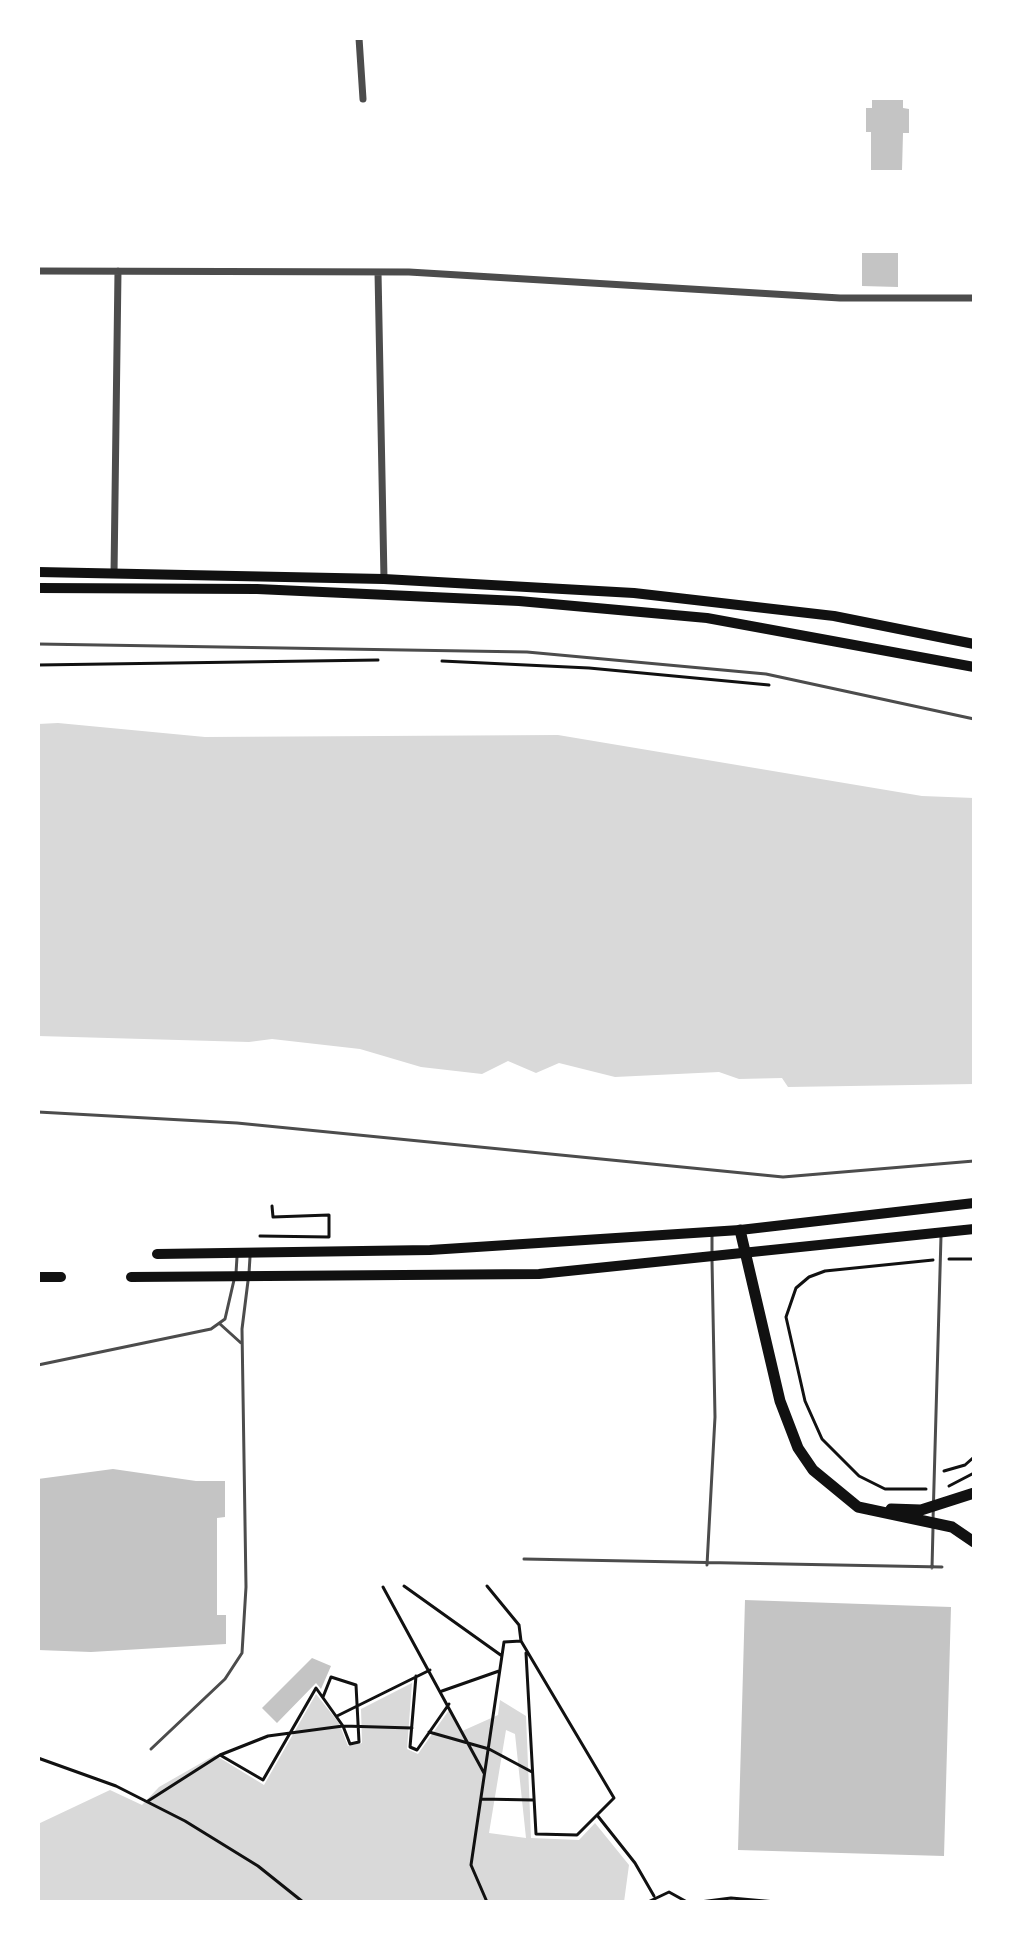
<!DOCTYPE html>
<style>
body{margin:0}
#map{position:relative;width:1012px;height:1940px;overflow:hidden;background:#fff;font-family:"Fira Sans",sans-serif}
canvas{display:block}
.frame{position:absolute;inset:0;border:40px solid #fff;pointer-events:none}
</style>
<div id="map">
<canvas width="1012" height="1940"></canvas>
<div class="frame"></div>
</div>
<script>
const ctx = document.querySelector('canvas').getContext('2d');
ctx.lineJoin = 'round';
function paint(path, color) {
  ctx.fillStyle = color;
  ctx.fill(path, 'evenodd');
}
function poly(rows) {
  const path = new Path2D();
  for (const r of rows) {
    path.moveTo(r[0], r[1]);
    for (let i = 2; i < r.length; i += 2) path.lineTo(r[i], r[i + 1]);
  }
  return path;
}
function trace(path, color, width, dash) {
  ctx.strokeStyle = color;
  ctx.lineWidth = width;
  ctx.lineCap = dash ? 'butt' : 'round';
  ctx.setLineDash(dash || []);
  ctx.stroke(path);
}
paint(poly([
 [58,723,205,737,558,735,922,796,974,798,974,1084,788,1087,782,1078,739,1079,719,1072,615,1077,559,1063,536,1073,508,1061,482,1074,421,1067,360,1049,272,1039,249,1042,38,1036,38,724],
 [412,1683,407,1749,418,1754,449,1710,460,1732,498,1715,500,1700,526,1716,531,1838,579,1840,595,1823,629,1865,624,1902,38,1902,38,1824,110,1790,142,1805,159,1787,215,1755,264,1785,316,1694,339,1723,348,1746,362,1743,361,1709],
 [506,1730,515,1734,526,1838,489,1833]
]), '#d9d9d9');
paint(poly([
 [872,100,903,100,903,108,909,109,909,133,903,133,902,170,871,170,871,132,866,132,866,108,872,108],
 [862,253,898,253,898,287,862,286],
 [113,1469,196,1481,225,1481,225,1517,217,1518,217,1615,226,1615,226,1644,91,1652,38,1650,38,1479],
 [745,1600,951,1607,944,1856,738,1850],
 [312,1658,331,1666,321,1689,316,1683,277,1723,262,1708]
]), '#c4c4c4');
trace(poly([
 [442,661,589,668,769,685],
 [38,665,378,660],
 [260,1236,329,1237,329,1215,273,1217,272,1206],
 [949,1259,974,1259],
 [944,1471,965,1465,974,1457],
 [949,1486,974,1473],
 [926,1489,885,1489,859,1476,822,1439,805,1401,786,1317,796,1288,809,1277,825,1271,933,1260],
 [404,1586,502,1656],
 [487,1586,519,1625,521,1641],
 [383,1587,484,1773],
 [526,1653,536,1834,577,1835,597,1815],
 [416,1676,410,1747,417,1750,449,1704],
 [442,1691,499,1671],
 [337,1716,430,1670],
 [429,1732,489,1749,532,1772],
 [220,1755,263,1780,316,1688,343,1726,412,1728],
 [38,1758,116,1786,185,1821,258,1866,303,1902],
 [481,1799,533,1800],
 [148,1801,220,1755,268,1736,343,1726,350,1744,359,1742,356,1685,331,1677,323,1697],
 [487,1902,471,1865,504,1642,521,1641,614,1798,597,1815,635,1863,654,1896],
 [648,1902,669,1892,687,1902],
 [700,1902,731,1898,776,1902]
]), '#111', 3);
trace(poly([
 [38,644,527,652,766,674,974,719],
 [38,1112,237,1123,783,1177,974,1161],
 [712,1236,712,1253],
 [236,1273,237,1257],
 [249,1273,250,1257],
 [220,1324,241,1343],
 [38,1365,211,1329,225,1319,234,1280],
 [933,1520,941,1236],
 [524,1559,942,1567],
 [707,1565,715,1417,712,1260],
 [932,1568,933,1528],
 [151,1749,225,1679,242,1653,246,1587,242,1329,248,1281]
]), '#4c4c4c', 3);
trace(poly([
 [359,38,363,99],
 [38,271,409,272,840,298,974,298],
 [378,272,384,579],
 [114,574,118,271]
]), '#4c4c4c', 7);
trace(poly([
 [38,572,384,579,634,593,834,616,974,644],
 [38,588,257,589,519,601,707,618,974,667],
 [157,1254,430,1250,740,1230,974,1203],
 [38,1277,61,1277],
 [131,1277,539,1274,974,1229]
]), '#111', 10);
trace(poly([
 [740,1230,780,1401,798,1448,813,1470,858,1507,952,1527,974,1542],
 [891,1509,921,1510,974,1493]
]), '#111', 11);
</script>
